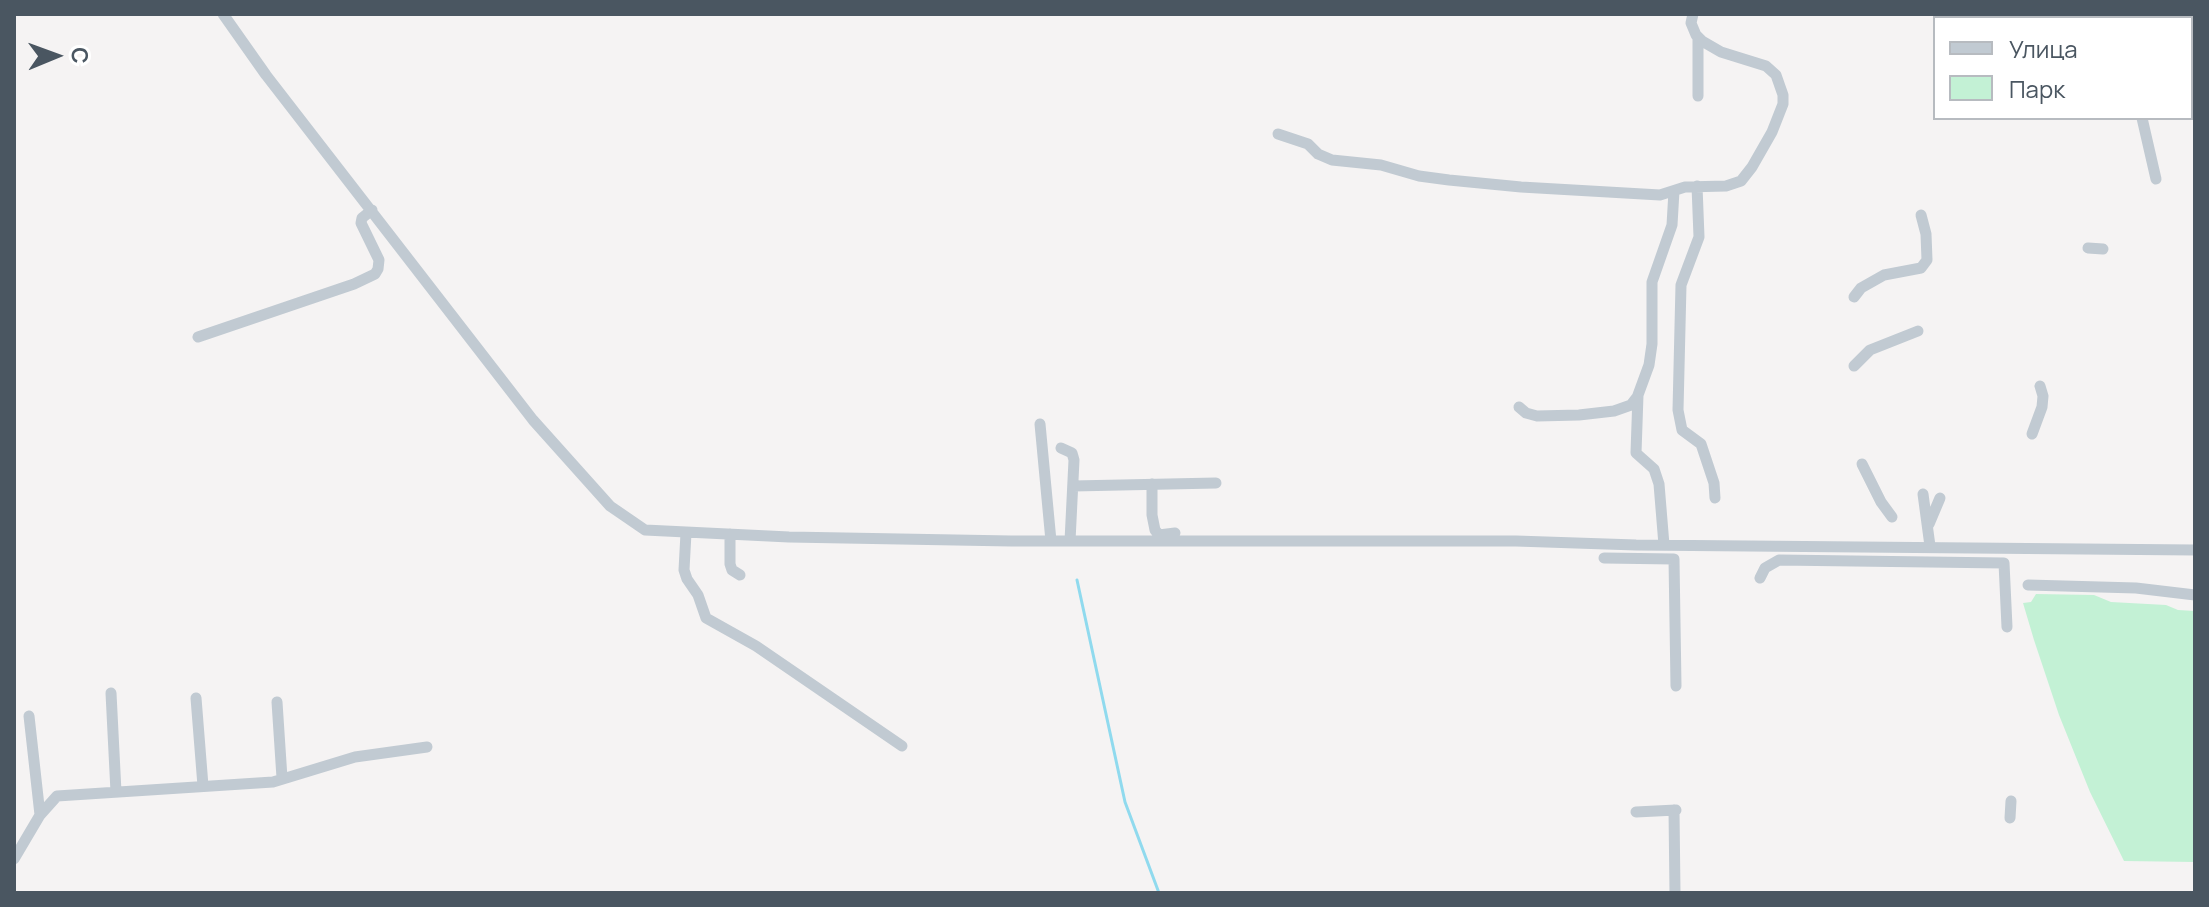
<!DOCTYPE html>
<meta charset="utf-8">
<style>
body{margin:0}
#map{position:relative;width:2209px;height:907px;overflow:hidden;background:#f5f3f3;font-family:Manrope,sans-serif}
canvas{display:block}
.frame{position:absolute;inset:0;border:16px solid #4a5661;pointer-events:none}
.legend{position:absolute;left:1933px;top:16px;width:260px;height:104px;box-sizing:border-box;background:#fff;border:2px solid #b7bbc0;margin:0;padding:10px 14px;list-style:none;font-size:24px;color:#4a5661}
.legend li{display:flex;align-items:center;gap:16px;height:40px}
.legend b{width:40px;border:2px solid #b7bbc0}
.north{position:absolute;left:16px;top:16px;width:80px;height:80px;-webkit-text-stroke:6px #fff;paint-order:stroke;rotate:89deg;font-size:22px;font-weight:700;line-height:32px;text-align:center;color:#4a5661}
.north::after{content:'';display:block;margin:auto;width:28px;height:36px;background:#4a5661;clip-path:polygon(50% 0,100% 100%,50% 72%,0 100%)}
</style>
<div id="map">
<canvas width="2209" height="907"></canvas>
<div class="frame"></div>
<ul class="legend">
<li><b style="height:10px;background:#c1cad2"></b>Улица</li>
<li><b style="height:22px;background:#c3f1d5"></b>Парк</li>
</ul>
<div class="north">С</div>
</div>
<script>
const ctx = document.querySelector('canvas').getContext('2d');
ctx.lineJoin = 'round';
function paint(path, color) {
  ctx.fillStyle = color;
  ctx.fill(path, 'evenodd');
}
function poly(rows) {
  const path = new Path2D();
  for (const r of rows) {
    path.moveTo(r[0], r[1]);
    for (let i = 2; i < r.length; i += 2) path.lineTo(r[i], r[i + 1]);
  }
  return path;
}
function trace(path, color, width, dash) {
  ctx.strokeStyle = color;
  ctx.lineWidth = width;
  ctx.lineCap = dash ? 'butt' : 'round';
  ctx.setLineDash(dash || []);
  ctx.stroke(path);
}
paint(poly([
 [2036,594,2094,595,2111,602,2166,605,2178,610,2195,611,2195,862,2124,861,2090,792,2059,715,2034,640,2023,603,2031,602]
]), '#c3f1d5');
trace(poly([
 [1077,580,1125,802,1159,893]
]), '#90daee', 3);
trace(poly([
 [223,14,266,75,533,420,610,506,645,530,789,537,1011,541,1516,541,1636,545,2195,550],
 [2067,14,2068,18],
 [2108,14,2110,18],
 [2186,18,2188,14],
 [1698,96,1698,38],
 [2142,118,2156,179],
 [1278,134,1308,144,1318,154,1332,160,1381,165,1419,176,1449,180,1521,187,1660,195,1685,187,1726,186,1741,181,1752,167,1772,132,1783,104,1783,95,1776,75,1766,66,1721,52,1702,41,1696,35,1691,23,1693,14],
 [1697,186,1699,237,1681,285,1678,410,1682,430,1701,444,1714,483,1715,498],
 [2088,248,2103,249],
 [1854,297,1861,288,1884,275,1921,268,1927,260,1926,234,1921,215],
 [198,337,354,284,375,274,378,269,379,260,361,223,362,218,372,210],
 [1854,366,1870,350,1918,331],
 [1519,407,1526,413,1537,416,1579,415,1614,411,1631,405,1638,396],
 [1040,424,1051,541],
 [2032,434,2042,407,2043,396,2040,386],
 [1061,448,1072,453,1074,460,1070,541],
 [1862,464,1881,502,1892,517],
 [1152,484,1152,515,1155,530,1159,535,1175,533],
 [1073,486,1216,483],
 [1923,494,1930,546],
 [1929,524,1940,498],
 [686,533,684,570,687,579,698,595,706,618,756,646,902,746],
 [730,534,730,564,732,570,740,575],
 [1664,545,1659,484,1654,469,1636,453,1638,395,1649,365,1652,344,1652,282,1672,225,1674,191],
 [1604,558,1674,559,1676,686],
 [1760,578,1765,568,1779,560,2004,563,2007,627],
 [2028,585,2136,588,2195,595],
 [111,693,116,792],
 [196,698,203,786],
 [277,702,282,778],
 [29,716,40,815],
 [1674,810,1675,893],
 [1636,812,1676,810],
 [2010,818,2011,801],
 [14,859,40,815,57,796,273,782,355,757,427,747]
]), '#c1cad2', 11);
</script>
